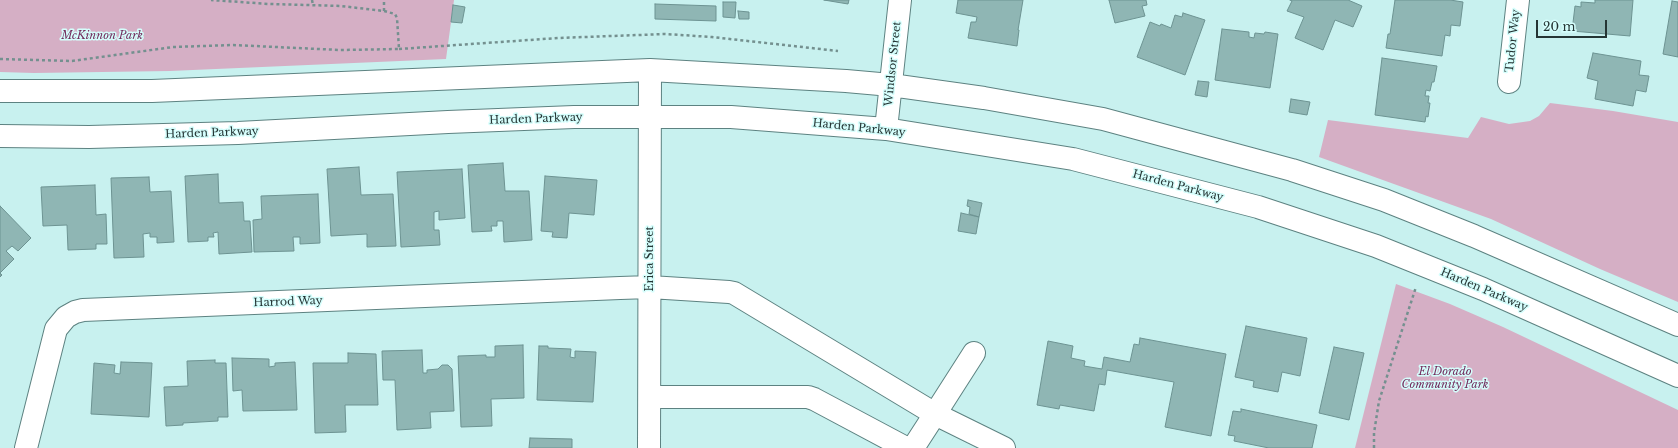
<!DOCTYPE html>
<style>
body{margin:0}
#map{position:relative;width:1678px;height:448px;overflow:hidden;background:#c8f1ef;font-family:"Libre Baskerville",serif}
canvas{display:block}
.scale{position:absolute;left:1536px;top:20px;width:71px;height:18px;box-sizing:border-box;border:2px solid #253534;border-top:0;padding-left:5px;font-size:12px;line-height:14px;white-space:nowrap;color:#253534;-webkit-text-stroke:3px #d5fefc;paint-order:stroke}
</style>
<div id="map">
<canvas width="1678" height="448"></canvas>
<div class="scale">20 m</div>
</div>
<script>
const ctx = document.querySelector('canvas').getContext('2d');
ctx.lineJoin = 'round';
function paint(path, color) {
  ctx.fillStyle = color;
  ctx.fill(path, 'evenodd');
}
function poly(rows) {
  const path = new Path2D();
  for (const r of rows) {
    path.moveTo(r[0], r[1]);
    for (let i = 2; i < r.length; i += 2) path.lineTo(r[i], r[i + 1]);
  }
  return path;
}
function trace(path, color, width, dash) {
  ctx.strokeStyle = color;
  ctx.lineWidth = width;
  ctx.lineCap = dash ? 'butt' : 'round';
  ctx.setLineDash(dash || []);
  ctx.stroke(path);
}
function write(font, color, halo, rows, align = 'center') {
  ctx.font = font + ' "Libre Baskerville",serif';
  ctx.lineWidth = 3;
  ctx.setLineDash([]);
  ctx.textBaseline = 'middle';
  ctx.strokeStyle = halo;
  ctx.fillStyle = color;
  for (const [text, x, y, turn = 0] of rows) {
    ctx.save();
    ctx.translate(x, y);
    ctx.rotate((+turn || 0) * Math.PI / 180);
    ctx.textAlign = isNaN(turn) ? turn : align;
    if (halo) ctx.strokeText(text, 0, 0);
    ctx.fillText(text, 0, 0);
    ctx.restore();
  }
}
paint(poly([
 [0,0,454,0,446,59,170,71,34,73,0,72],
 [1550,103,1613,111,1678,122,1678,302,1600,269,1491,219,1319,157,1328,120,1468,138,1481,117,1509,124,1530,121,1539,116],
 [1396,284,1450,304,1503,327,1678,410,1678,448,1355,448]
]), '#d5afc5');
const building = poly([
 [824,0,849,0,848,4,824,0],
 [958,0,1023,0,1018,30,1019,30,1017,46,968,38,971,22,976,22,977,17,956,13,958,0],
 [1109,0,1146,0,1147,5,1142,6,1145,16,1115,23,1109,0],
 [1290,0,1348,0,1362,6,1353,27,1335,20,1323,50,1295,38,1304,17,1287,11,1292,1,1290,0],
 [1395,0,1450,0,1463,2,1460,26,1451,25,1450,36,1445,35,1442,56,1386,48,1388,34,1390,34,1395,0],
 [1595,0,1633,0,1630,36,1572,31,1575,6,1581,7,1581,2,1595,3,1595,0],
 [1672,1,1678,2,1678,57,1663,54,1672,1],
 [723,2,736,2,735,18,723,17,723,2],
 [655,4,716,6,716,21,655,19,655,4],
 [453,5,465,7,462,23,451,22,453,5],
 [738,11,749,12,749,19,739,19,738,11],
 [1183,13,1205,20,1185,75,1137,57,1150,22,1160,26,1161,24,1171,28,1175,15,1182,17,1183,13],
 [1222,29,1249,32,1249,37,1254,38,1255,33,1264,34,1265,32,1278,34,1270,88,1215,80,1222,29],
 [1593,53,1641,61,1639,75,1649,76,1646,92,1636,90,1633,106,1595,99,1598,81,1587,78,1593,53],
 [1382,58,1437,66,1434,82,1432,82,1430,91,1426,90,1425,96,1429,96,1428,103,1430,103,1428,117,1426,116,1425,122,1375,115,1382,58],
 [1198,81,1209,82,1207,97,1195,95,1198,81],
 [1291,99,1310,102,1307,115,1289,112,1291,99],
 [503,163,505,191,529,191,532,240,504,242,503,221,497,221,497,226,491,226,492,231,472,232,468,165,503,163],
 [359,167,361,195,393,194,396,246,367,247,367,234,331,236,327,169,359,167],
 [462,169,465,218,439,220,439,211,434,212,434,230,439,230,440,245,401,247,397,172,462,169],
 [218,174,219,203,243,202,244,221,250,221,252,252,219,254,218,232,213,233,214,237,208,237,208,241,188,242,185,176,218,174],
 [545,176,597,180,594,215,569,213,567,238,552,237,553,232,541,231,545,176],
 [149,177,150,192,171,191,174,242,157,243,157,237,150,237,150,233,143,234,144,257,114,258,111,178,149,177],
 [95,185,96,215,106,214,107,244,96,244,96,249,68,250,67,225,43,226,41,187,95,185],
 [318,194,320,243,300,244,300,237,293,237,294,251,254,252,253,220,262,219,261,196,318,194],
 [968,200,982,203,979,217,969,214,970,207,967,206,968,200],
 [0,206,31,238,18,251,12,246,6,251,14,259,0,273,2,275,0,277,0,206],
 [961,213,979,217,976,234,958,231,961,213],
 [1246,326,1307,338,1300,376,1282,372,1278,392,1253,387,1254,381,1235,377,1246,326],
 [1140,338,1226,354,1211,436,1165,427,1174,382,1107,370,1105,385,1099,384,1094,411,1060,405,1059,409,1037,405,1048,341,1073,346,1071,358,1085,361,1084,366,1102,369,1104,357,1130,362,1134,344,1139,345,1140,338],
 [523,345,524,398,491,399,492,426,461,427,458,356,486,355,486,357,495,357,495,346,523,345],
 [539,346,548,346,548,348,571,349,570,357,575,358,575,351,596,352,593,402,537,400,539,346],
 [1334,347,1364,353,1349,420,1319,413,1334,347],
 [422,350,423,373,427,373,427,370,438,369,442,365,448,365,452,369,454,411,430,412,431,428,397,430,395,380,383,380,382,351,422,350],
 [348,353,376,354,378,405,345,405,346,432,315,433,313,363,348,363,348,353],
 [232,358,269,359,269,367,275,366,275,363,295,362,297,410,243,411,242,390,233,391,232,358],
 [215,360,215,363,226,363,228,417,218,417,218,421,183,423,183,425,166,426,164,387,188,386,187,361,215,360],
 [121,362,152,363,149,417,91,414,94,363,115,365,114,373,120,374,121,362],
 [1241,409,1317,425,1312,448,1269,448,1234,441,1235,436,1228,435,1233,411,1241,412,1241,409],
 [530,438,572,439,572,448,529,448,530,438]
]);
paint(building, '#8fb6b4');
trace(building, '#6d9392', 1);
const minor = poly([
 [1509,82,1518,0],
 [0,91,152,91,650,70,846,81,891,85,984,98,1103,119,1292,170,1384,200,1474,236,1678,325],
 [886,129,900,0],
 [0,136,89,137,238,133,448,122,574,117,731,117,886,129,1073,159,1258,207,1376,246,1483,289,1678,376],
 [651,397,808,397,814,399,906,448],
 [26,448,56,329,66,317,75,312,83,310,620,288,650,287,729,292,734,293,935,414,974,353],
 [649,448,650,70],
 [913,448,935,414,1004,448]
]);
trace(minor, '#5d8281', 24);
trace(poly([
 [312,0,313,5],
 [384,11,384,0],
 [399,49,558,38,665,34,712,37,838,51],
 [0,59,72,61,173,47,233,45,340,50,399,49,397,18,395,14,384,11,341,6,269,4,211,0],
 [1374,448,1374,433,1379,401,1416,287]
]), '#74908f', 2.5, [3, 3]);
trace(minor, '#fff', 22);
write('italic 11px', '#732b5c', '#d5fefc', [
 ["McKinnon Park",102,36],
 ["El Dorado",1445,372],
 ["Community Park",1445,385]
]);
write('11px', '#253534', '#d5fefc', [
 ["Tudor Way",1513,41,-84],
 ["Windsor Street",893,64,-84],
 ["Harden Parkway",536,119,-2],
 ["Harden Parkway",859,128,6],
 ["Harden Parkway",212,133,-2],
 ["Harden Parkway",1178,186,15],
 ["Erica Street",650,259,-90],
 ["Harden Parkway",1484,290,23],
 ["Harrod Way",288,302,-2]
]);
</script>
